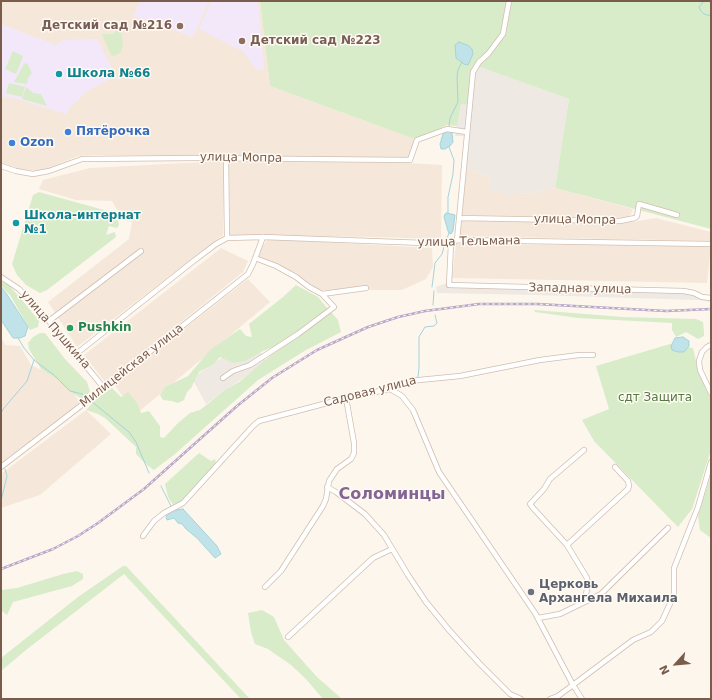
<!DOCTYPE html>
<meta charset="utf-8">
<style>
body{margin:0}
#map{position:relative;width:712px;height:700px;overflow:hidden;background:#fdf6ec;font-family:"DejaVu Sans",sans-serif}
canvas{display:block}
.frame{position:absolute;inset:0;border:2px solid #7a5c4d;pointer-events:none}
.north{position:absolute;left:656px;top:644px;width:40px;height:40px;-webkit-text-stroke:3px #fffaf3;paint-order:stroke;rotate:243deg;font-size:11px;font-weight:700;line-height:16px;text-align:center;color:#7a5c4d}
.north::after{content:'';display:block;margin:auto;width:14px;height:18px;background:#7a5c4d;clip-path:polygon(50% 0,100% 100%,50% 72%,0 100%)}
</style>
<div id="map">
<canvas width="712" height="700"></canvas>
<div class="frame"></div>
<div class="north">N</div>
</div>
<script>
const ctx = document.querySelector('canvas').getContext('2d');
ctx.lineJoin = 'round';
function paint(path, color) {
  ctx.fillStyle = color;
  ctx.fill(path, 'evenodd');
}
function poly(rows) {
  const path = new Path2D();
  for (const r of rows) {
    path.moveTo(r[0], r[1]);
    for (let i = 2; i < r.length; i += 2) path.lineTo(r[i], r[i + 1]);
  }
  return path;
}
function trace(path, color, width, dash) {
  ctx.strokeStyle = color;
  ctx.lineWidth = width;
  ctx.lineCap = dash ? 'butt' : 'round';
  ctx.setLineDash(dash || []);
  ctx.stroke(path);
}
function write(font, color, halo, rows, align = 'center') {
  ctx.font = font + ' "DejaVu Sans",sans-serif';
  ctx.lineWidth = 3;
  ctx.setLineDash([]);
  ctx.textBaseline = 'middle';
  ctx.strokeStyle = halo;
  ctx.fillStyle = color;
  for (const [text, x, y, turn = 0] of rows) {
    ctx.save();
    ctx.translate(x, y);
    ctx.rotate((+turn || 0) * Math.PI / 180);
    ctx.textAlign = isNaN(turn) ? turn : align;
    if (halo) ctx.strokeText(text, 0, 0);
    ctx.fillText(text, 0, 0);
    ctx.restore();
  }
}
paint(poly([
 [1,1,260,1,270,86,417,140,411,156,405,159,94,155,78,156,47,169,39,171,21,169,1,163],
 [224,161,223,235,77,347,48,302,129,239,132,222,123,220,112,201,76,200,39,189,43,180,90,168],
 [229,161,408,163,442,165,441,239,375,237,230,235],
 [465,168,485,175,491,180,489,189,514,196,515,193,528,194,555,188,633,209,631,214,628,217,619,218,462,215],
 [656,218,711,232,711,241,459,236,462,221,633,222],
 [268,239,432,248,433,267,426,279,402,290,318,290,296,273,258,257,263,246],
 [456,244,711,246,707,283,452,278],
 [221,248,248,261,243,272,106,383,84,355],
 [248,279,270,302,135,415,114,384],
 [1,337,5,345,20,346,31,365,62,379,81,403,1,464],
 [86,410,111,434,40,495,1,508,1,474]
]), '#f5e8da');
paint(poly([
 [477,66,569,99,555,188,528,194,516,193,514,197,489,189,491,180,485,175,465,168,469,136,455,136,461,103,470,105],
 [447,283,684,289,707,297,711,297,711,302,698,300,536,295,437,293,436,287],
 [251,338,267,361,206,404,192,378]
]), '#efe9e4');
paint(poly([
 [140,1,209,1,193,37,133,16],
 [211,1,258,1,264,68,256,70,244,52,199,29],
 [1,24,56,45,63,40,97,39,116,76,89,90,71,106,66,114,10,97,1,98]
]), '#f3e8fa');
paint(poly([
 [260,1,711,1,711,229,555,188,569,99,477,66,470,105,461,104,457,126,447,125,417,140,270,86],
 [116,30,121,32,123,44,121,52,114,56,111,55,102,34,113,34],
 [13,51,23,56,16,74,5,69],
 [27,63,32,73,28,78,27,84,14,82,24,64],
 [9,83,25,87,22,97,6,93],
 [26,87,33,93,41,94,47,106,22,99],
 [39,192,111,212,118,219,119,225,117,228,109,226,106,235,115,232,116,237,47,290,40,293,26,285,17,275,12,264,33,195],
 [1,282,7,283,27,306,39,321,38,327,30,330,10,295,1,286],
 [296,285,318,297,328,309,310,321,280,344,263,351,245,361,233,363,220,357,214,364,199,372,191,388,187,392,184,400,178,403,172,401,163,400,160,395,165,387,188,376,210,350,240,329,246,336,252,337,249,324,283,297],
 [534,310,623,317,696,319,703,322,704,332,704,336,698,339,686,332,676,337,672,330,672,323,578,318,535,312],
 [331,312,338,320,341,332,306,350,258,380,175,454,154,470,148,466,136,454,136,447,105,418,98,414,86,410,96,399,112,388,121,397,128,392,137,403,141,413,149,411,154,418,160,426,160,437,164,438,177,424,190,413,200,410,225,390,239,382,270,356],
 [40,333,45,333,65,359,87,382,90,392,82,399,69,391,57,379,41,369,29,349,28,343,33,337],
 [670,344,693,348,698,370,711,399,711,450,692,509,678,527,594,441,582,420,609,409,596,366],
 [199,453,211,461,215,459,216,464,183,501,174,506,168,497,165,484],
 [711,474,711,538,700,530,698,516],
 [123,566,126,566,250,699,241,699,124,574,26,650,1,671,1,658,78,597],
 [77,571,83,574,83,579,72,586,13,602,7,615,1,610,1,590,17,588,63,574],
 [262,610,274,617,284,640,317,677,342,699,323,699,305,678,291,665,268,649,255,644,251,632,248,613]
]), '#d8ecc9');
const water = poly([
 [459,42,469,46,472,49,473,54,468,65,464,64,456,58,455,45,459,42],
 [447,131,452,132,453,142,450,146,445,149,441,149,440,144,443,134,447,131],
 [447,213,455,215,453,231,451,234,449,233,448,231,444,217,445,214,447,213],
 [1,287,6,293,28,327,25,336,20,338,13,338,1,320,1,287],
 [683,337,689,341,689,346,684,352,678,352,672,350,671,346,675,338,683,337],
 [183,509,217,546,221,554,215,558,197,538,186,529,182,524,178,523,174,518,167,520,166,517,171,511,183,509]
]);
paint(water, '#bfe3e8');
trace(water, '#a5d3da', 1);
trace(poly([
 [704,1,699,7,701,11,704,14,711,16],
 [449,126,450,118,458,102,457,77,458,70,462,62],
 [448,213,448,197,453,174,454,160,449,147],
 [446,241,449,233],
 [432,287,435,263,442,254,444,247],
 [433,305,434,291],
 [18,338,24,348,34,360,54,375,70,391,82,394,88,399],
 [418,377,419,368,419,337,425,327,434,326,437,323,435,315],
 [91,401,129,432,136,442,149,473],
 [1,413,4,408,27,381,34,360],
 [1,461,2,463],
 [161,486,171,506],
 [1,501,7,476,5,469]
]), '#a5d3da', 1);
const street = poly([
 [1,166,16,171,33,174,49,171,82,159,195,158,410,160,417,140,447,129,467,132],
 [459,218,620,221,635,218,637,216,639,204,677,215],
 [227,238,263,237,451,244,457,240,711,244],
 [457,240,473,72,479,62,488,54,503,34,509,1],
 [451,244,449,285,684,291,694,293,702,297,711,298],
 [255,258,276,266,296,277,309,287,322,294,366,288],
 [1,277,19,289,49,321,104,388],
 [49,321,141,251],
 [711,345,707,347,702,352,699,361,700,370,711,393],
 [76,354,191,263,216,244,227,238,226,158],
 [223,378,233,371,250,365,298,334,334,307,322,294],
 [390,389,402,396,413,410,439,472,535,613,573,685,582,699],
 [1,467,104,388,248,274,253,264,263,237],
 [327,487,336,492,365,514,384,535,408,575,426,602,449,630,479,663,510,694,521,699],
 [143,536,154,521,164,513,183,503,253,426,259,421,346,398,390,389,409,381,460,376,540,360,579,355,593,355],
 [567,545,628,489,629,486,628,481,615,467],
 [265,587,281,571,323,506,326,499,329,481,337,469,351,459,354,453,354,443,346,398],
 [581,603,586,594,588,585,587,578,567,545,533,508,530,504,544,489,550,479,584,450],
 [538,618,560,614,601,594,668,528],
 [288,637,373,558,392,549],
 [550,699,558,696,573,685,633,640,651,632,662,621,674,595,674,568,698,507,711,462]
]);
trace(street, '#d1beb0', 6);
trace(street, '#fff', 4.5);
const rail = poly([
 [1,569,53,549,78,536,98,523,144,489,237,406,272,378,317,350,368,327,398,317,425,311,479,304,537,304,666,311,711,309]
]);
trace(rail, '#b9a8c9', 2.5);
trace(rail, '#fffaf3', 1, [3]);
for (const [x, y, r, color] of [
 [180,26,4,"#8d6e63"],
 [242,41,4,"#8d6e63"],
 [59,74,4,"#0f9aa8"],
 [68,132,4,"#3f7fe0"],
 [12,143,4,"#3f7fe0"],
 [16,223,4,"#0f9aa8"],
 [70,328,4,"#2e9e5b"],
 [531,592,4,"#6b7280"]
]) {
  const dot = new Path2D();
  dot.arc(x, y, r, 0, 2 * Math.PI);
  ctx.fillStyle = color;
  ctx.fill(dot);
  trace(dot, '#fffaf3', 1.5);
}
write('bold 12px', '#785e54', '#fffaf3', [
 ["Детский сад №216",172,26],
 ["Детский сад №223",250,41,"left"]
], 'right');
write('bold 12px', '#0d838f', '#fffaf3', [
 ["Школа №66",67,74],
 ["Школа-интернат",24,216],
 ["№1",24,230]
], 'left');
write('bold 12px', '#366cbe', '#fffaf3', [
 ["Пятёрочка",76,132],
 ["Ozon",20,143]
], 'left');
write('12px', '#7a5c4d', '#fffaf3', [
 ["улица Мопра",241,158,1],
 ["улица Мопра",575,220,1],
 ["улица Тельмана",469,242,-1],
 ["Западная улица",580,289,1],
 ["улица Пушкина",55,330,49],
 ["Милицейская улица",132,366,-38],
 ["Садовая улица",370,392,-14]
]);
write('bold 12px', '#27864d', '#fffaf3', [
 ["Pushkin",78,328]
], 'left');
write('12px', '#537a41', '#fffaf3', [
 ["сдт Защита",655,398]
]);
write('bold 12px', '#5b616d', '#fffaf3', [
 ["Церковь",539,585],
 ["Архангела Михаила",539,599]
], 'left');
write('bold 16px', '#846695', '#fffaf3', [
 ["Соломинцы",392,495]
]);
</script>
